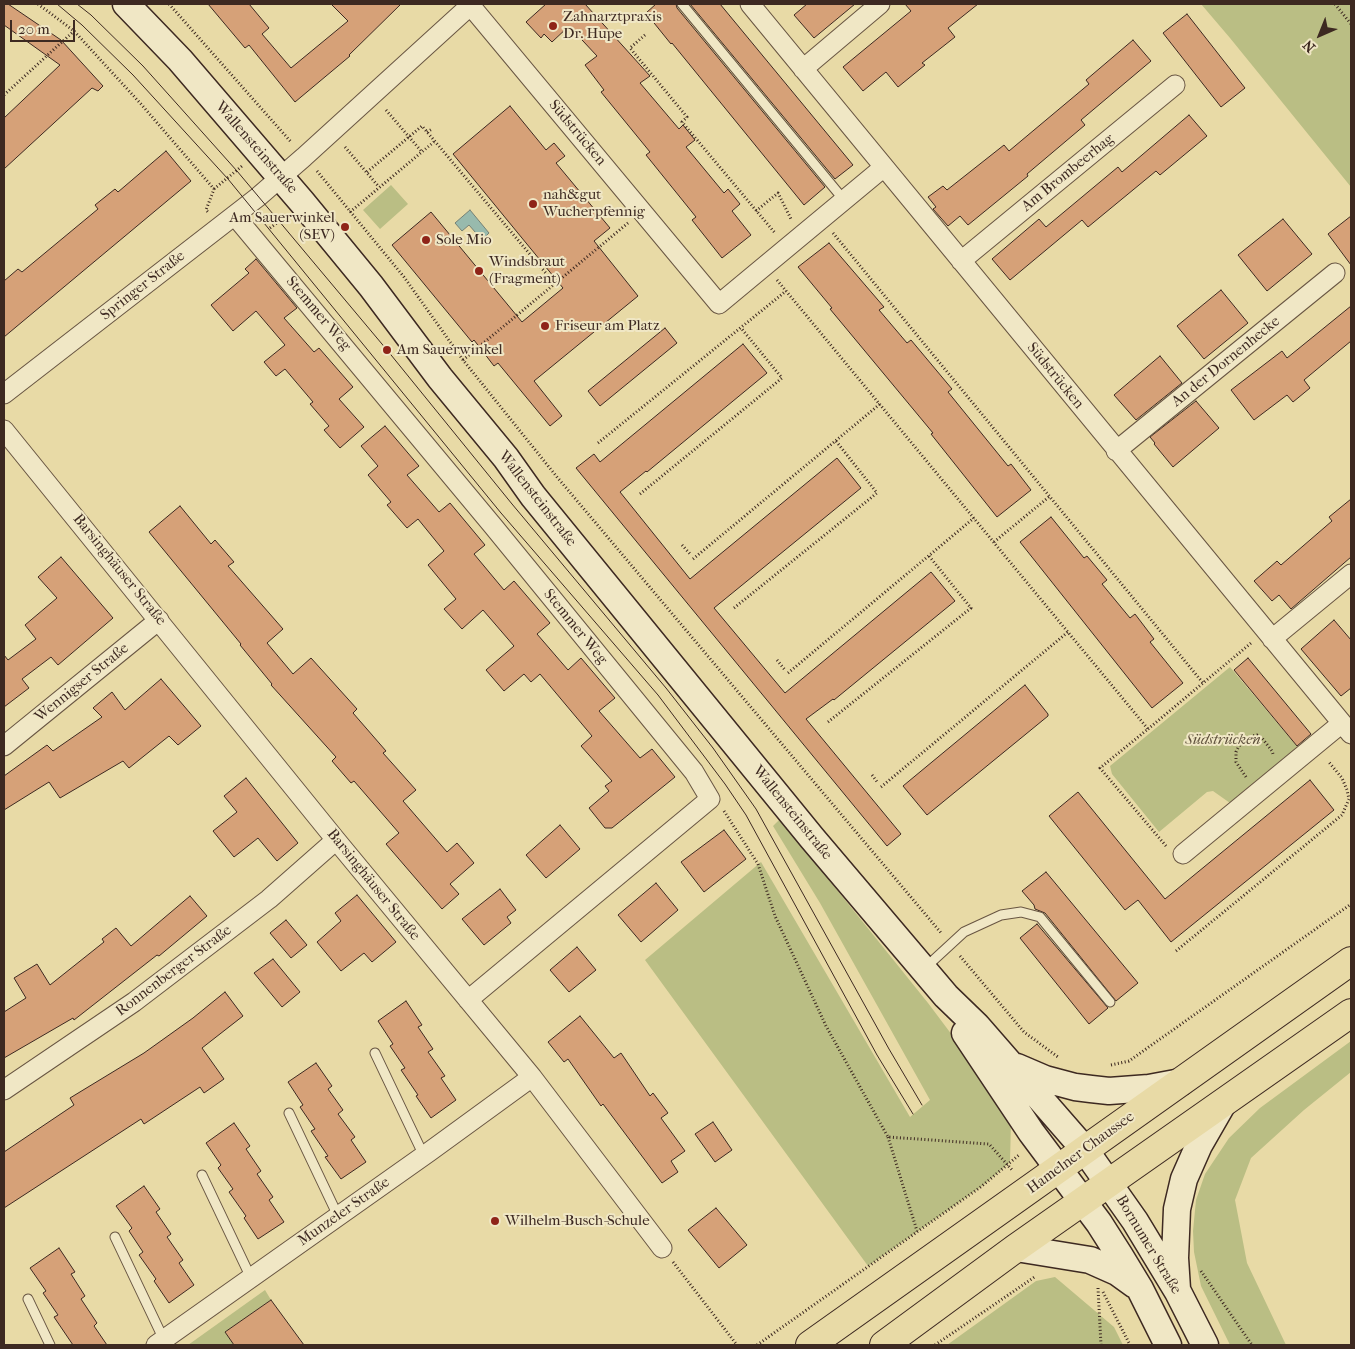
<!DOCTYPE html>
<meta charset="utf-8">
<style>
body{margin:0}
#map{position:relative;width:1355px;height:1349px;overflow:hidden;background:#e8daa6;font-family:"IM FELL French Canon",serif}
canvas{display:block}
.frame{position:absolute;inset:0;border:5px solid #3d2921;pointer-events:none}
.north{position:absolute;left:1295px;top:10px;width:50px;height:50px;-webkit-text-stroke:4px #f0e7c5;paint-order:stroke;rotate:224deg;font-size:14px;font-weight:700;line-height:20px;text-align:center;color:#3d2921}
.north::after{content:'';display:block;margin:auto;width:18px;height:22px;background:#3d2921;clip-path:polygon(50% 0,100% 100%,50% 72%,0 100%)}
.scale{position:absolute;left:10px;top:20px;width:65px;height:22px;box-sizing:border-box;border:2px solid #3d2921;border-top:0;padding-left:6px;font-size:15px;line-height:18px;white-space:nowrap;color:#3d2921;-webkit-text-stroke:4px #f0e7c5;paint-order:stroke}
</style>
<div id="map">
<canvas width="1355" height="1349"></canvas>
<div class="frame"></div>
<div class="north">N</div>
<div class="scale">20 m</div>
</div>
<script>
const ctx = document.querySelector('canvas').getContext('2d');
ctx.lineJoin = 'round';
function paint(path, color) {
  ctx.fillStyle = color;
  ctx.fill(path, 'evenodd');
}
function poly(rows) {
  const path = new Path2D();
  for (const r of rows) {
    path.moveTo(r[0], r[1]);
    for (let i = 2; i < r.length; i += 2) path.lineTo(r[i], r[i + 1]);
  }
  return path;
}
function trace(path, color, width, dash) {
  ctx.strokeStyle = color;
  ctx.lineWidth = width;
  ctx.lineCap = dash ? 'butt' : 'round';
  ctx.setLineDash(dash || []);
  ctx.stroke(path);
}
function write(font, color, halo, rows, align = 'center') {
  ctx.font = font + ' "IM FELL French Canon",serif';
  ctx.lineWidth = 4;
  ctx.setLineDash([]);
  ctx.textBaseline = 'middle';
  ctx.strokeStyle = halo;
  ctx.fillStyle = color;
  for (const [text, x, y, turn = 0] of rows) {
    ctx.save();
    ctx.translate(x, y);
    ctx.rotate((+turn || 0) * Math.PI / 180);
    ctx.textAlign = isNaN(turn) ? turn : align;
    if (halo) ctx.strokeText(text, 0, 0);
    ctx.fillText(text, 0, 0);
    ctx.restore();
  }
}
paint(poly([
 [1201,4,1351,4,1351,187,1230,38],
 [391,185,408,204,380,229,363,210],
 [1230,667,1301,751,1230,803,1213,791,1207,792,1159,832,1112,774,1110,766],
 [780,819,928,1003,973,1063,1011,1122,1010,1162,1007,1165,982,1186,868,1266,645,960,761,862,910,1117,930,1100,820,903,773,826],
 [1351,1041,1351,1072,1304,1110,1251,1158,1235,1200,1247,1263,1286,1345,1230,1345,1201,1286,1194,1252,1193,1231,1196,1200,1205,1174,1229,1138,1260,1108],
 [1055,1277,1114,1327,1123,1345,947,1345,1036,1281],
 [265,1290,271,1300,225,1332,234,1345,188,1345]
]), '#babe84');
const water = poly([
 [470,210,489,233,482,240,469,225,462,231,455,223,470,210]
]);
paint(water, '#98baad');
trace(water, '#748075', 1);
const building = poly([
 [4,4,8,4,61,40,103,86,98,91,92,88,4,169,4,118,60,65,4,25,4,4],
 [208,4,249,4,269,28,262,34,291,68,348,21,331,4,401,4,349,55,350,56,295,102,249,45,245,48,208,4],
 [546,4,585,4,650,76,640,83,679,129,683,125,695,140,686,147,724,193,728,189,740,204,732,211,751,235,722,258,692,220,696,217,646,155,650,152,601,92,604,90,585,65,597,56,569,26,552,42,544,34,541,38,526,22,546,4],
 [656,4,676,4,677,8,825,187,804,205,672,43,671,44,646,13,656,4],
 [690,4,720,4,853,165,835,179,690,4],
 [807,4,855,4,814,38,794,15,807,4],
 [905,4,978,4,948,28,955,37,922,63,925,65,898,87,886,72,863,91,843,67,911,11,905,4],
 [1187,14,1245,88,1221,107,1163,33,1187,14],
 [1133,40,1151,61,1081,120,1085,125,1027,174,1028,176,968,225,960,216,948,226,933,209,936,207,928,197,943,186,947,190,1004,145,1009,151,1089,84,1086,80,1133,40],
 [510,106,546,150,554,143,565,156,556,163,610,228,594,241,638,296,534,381,562,416,550,426,498,363,494,366,474,340,472,342,392,245,431,212,522,322,563,288,453,154,510,106],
 [1189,115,1207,136,1160,175,1156,171,1088,227,1082,220,1010,280,992,259,1039,219,1046,227,1118,167,1122,172,1189,115],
 [166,151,191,181,4,337,4,281,18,269,22,272,98,209,95,205,115,189,118,192,166,151],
 [1351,216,1351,265,1328,234,1351,216],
 [1283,219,1312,254,1267,291,1238,255,1283,219],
 [829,243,884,307,879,310,907,343,911,340,952,389,948,392,1008,466,1011,464,1031,490,997,517,931,434,933,433,830,309,832,308,798,267,829,243],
 [256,259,297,308,284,318,314,352,319,348,353,387,339,399,364,427,340,448,324,430,329,426,310,404,313,402,285,369,276,376,264,362,285,345,256,311,233,331,211,305,249,273,245,269,256,259],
 [1221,290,1248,323,1204,359,1177,326,1221,290],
 [1351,306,1351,341,1304,380,1310,388,1293,402,1287,395,1254,420,1231,390,1282,351,1287,358,1351,306],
 [665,328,677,343,600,406,588,391,665,328],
 [743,344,767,373,647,472,646,471,620,492,690,579,837,458,861,488,714,608,785,693,931,572,955,601,834,700,833,699,806,719,901,834,887,846,576,468,594,454,600,462,743,344],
 [1160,356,1182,383,1136,420,1114,395,1160,356],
 [1196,401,1219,428,1173,467,1154,444,1155,443,1150,437,1196,401],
 [385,426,419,466,407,475,439,512,450,503,485,545,474,554,504,590,514,581,550,623,537,634,568,670,581,658,615,698,599,711,640,758,652,749,675,777,612,828,605,828,589,808,609,791,605,786,612,781,581,746,592,736,540,674,531,682,524,674,504,691,486,670,514,646,483,610,462,629,444,609,456,599,428,565,444,551,418,519,407,528,387,505,391,502,368,475,378,466,361,446,385,426],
 [1351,499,1351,557,1291,609,1279,595,1272,601,1254,581,1277,561,1281,565,1332,521,1329,517,1351,499],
 [180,506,211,544,215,540,234,562,228,566,283,629,267,643,293,674,311,658,357,709,353,713,386,751,383,753,416,790,403,801,447,852,457,843,474,863,450,884,459,894,442,909,386,844,399,833,354,781,351,783,332,761,336,757,271,685,272,684,240,645,241,644,149,532,180,506],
 [1051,517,1084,558,1087,556,1107,580,1102,584,1130,618,1135,614,1154,639,1150,642,1183,683,1152,708,1020,542,1051,517],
 [61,557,113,618,58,665,51,657,22,679,29,688,4,707,4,655,8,660,36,639,25,625,57,598,38,577,61,557],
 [1334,620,1351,640,1351,688,1341,696,1301,649,1334,620],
 [1248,658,1311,734,1297,746,1234,670,1248,658],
 [161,679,201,726,178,745,169,736,129,768,123,761,60,798,49,782,4,810,4,776,47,745,53,751,102,717,93,708,112,692,125,710,161,679],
 [1025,685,1048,714,1048,716,927,815,903,786,1025,685],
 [246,778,298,843,277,861,258,838,234,857,213,831,237,812,224,796,246,778],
 [1310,780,1334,810,1171,942,1138,900,1125,910,1049,816,1078,792,1165,899,1310,780],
 [560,825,580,849,546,878,526,855,560,825],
 [724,830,746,859,704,892,681,862,724,830],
 [1046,872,1138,983,1116,1001,1045,913,1035,909,1034,905,1022,891,1046,872],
 [656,883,678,910,641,942,618,915,656,883],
 [500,889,516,910,507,917,511,923,484,945,462,919,500,889],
 [357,895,396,942,372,962,364,953,341,971,317,942,341,921,335,913,357,895],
 [190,896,207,916,159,956,157,955,74,1020,73,1018,4,1058,4,1012,26,998,14,978,37,964,50,985,104,942,102,939,116,928,131,946,190,896],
 [286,920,307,945,291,958,270,933,286,920],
 [1037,924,1108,1008,1089,1024,1020,938,1037,924],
 [577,947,596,970,569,992,550,970,577,947],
 [273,959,300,992,282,1007,254,973,273,959],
 [225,992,243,1016,202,1048,224,1079,204,1093,200,1087,144,1124,141,1119,4,1208,4,1152,74,1105,70,1098,144,1053,193,1018,225,992],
 [406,1001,422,1025,418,1027,433,1049,428,1052,445,1076,441,1078,456,1100,431,1118,416,1096,418,1095,401,1070,405,1068,390,1046,393,1044,378,1021,406,1001],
 [580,1016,614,1058,621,1053,650,1096,653,1093,668,1113,661,1118,685,1151,671,1161,678,1172,662,1183,603,1104,601,1106,568,1059,564,1062,548,1042,580,1016],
 [316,1063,332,1086,328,1089,343,1110,338,1114,355,1137,351,1140,366,1162,341,1179,325,1157,328,1156,311,1131,315,1129,300,1107,303,1105,288,1082,316,1063],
 [713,1122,732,1150,715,1162,695,1134,713,1122],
 [234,1123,250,1146,246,1149,261,1171,257,1174,273,1197,269,1200,284,1222,258,1239,244,1218,246,1216,229,1192,233,1189,218,1168,221,1165,206,1143,234,1123],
 [144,1186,160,1209,156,1212,171,1234,167,1237,183,1260,179,1263,194,1285,169,1303,154,1281,156,1279,139,1255,143,1252,129,1231,132,1228,116,1206,144,1186],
 [716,1208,747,1245,719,1268,688,1230,716,1208],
 [59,1248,75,1272,71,1274,85,1296,81,1299,97,1323,94,1326,107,1345,73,1345,54,1317,58,1315,43,1293,46,1291,30,1268,59,1248],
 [271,1300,304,1345,234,1345,225,1332,271,1300]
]);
paint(building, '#d6a178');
trace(building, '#3d2921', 1);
const lane = poly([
 [682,4,844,200],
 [926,967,964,932,1001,915,1021,912,1040,917,1110,1002],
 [375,1053,424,1156],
 [289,1113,338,1216],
 [202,1175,251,1278],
 [115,1237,164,1340],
 [28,1299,50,1345]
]);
const street = poly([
 [750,4,1351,734],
 [470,5,719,304,884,167],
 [803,69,880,4],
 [235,216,493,526,694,772,710,799,468,1000],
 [961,261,1175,85],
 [4,394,258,197,304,157,472,4],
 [4,430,336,840,532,1077,662,1248],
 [1116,451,1335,273],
 [1272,639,1351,574],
 [4,746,159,620],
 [1183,854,1342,723],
 [4,1090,134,1002,269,899,336,840],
 [156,1345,429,1152,532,1077]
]);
const secondary = poly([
 [126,4,180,60,302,202,371,286,440,378,506,458,533,496,812,838,946,996,977,1026,1085,1150,1135,1221,1178,1292,1205,1345],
 [965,1033,1031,1132,1099,1223,1120,1256,1140,1289,1168,1345],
 [1017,1067,1045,1079,1075,1087,1091,1089,1109,1091,1149,1088,1181,1082],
 [1016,1248,1090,1260,1117,1272,1135,1285],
 [1177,1289,1175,1258,1177,1209,1184,1179,1199,1145,1222,1105]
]);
const primary = poly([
 [810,1345,1351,961],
 [884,1345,1016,1248,1351,1013]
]);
trace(lane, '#685542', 11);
trace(street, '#685542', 21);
trace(secondary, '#3d2921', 29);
trace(primary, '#3d2921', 30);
trace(poly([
 [38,4,74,31,141,104,214,189,206,210,208,212],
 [169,4,291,142],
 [1335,4,1351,24],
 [645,35,630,48,687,117,682,122,775,233],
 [4,95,74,31],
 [386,110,422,152],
 [427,132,432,129],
 [345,147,379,187],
 [317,171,404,277,463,360,557,477,942,934],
 [367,172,422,126,555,284],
 [214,189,242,166],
 [756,211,778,193,791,219],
 [350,212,435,141],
 [270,228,285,217],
 [833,233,1203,683],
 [777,280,1148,729,1100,768,1166,846],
 [463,360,628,223],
 [598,443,786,291],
 [640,494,782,378,741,328],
 [994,542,1050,496],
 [682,545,691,555],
 [693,559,880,404],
 [734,608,877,493,836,441],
 [777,660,785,670],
 [788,673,974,518],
 [828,722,971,608,929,556],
 [1148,729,1251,643],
 [872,775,878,783],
 [1246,777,1236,762,1236,752,1239,746,1252,736,1257,735,1262,738,1272,751,1273,754],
 [881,787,1068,632],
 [724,811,758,864,775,916,826,1026,888,1137,989,1144,1013,1171],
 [1176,951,1342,815,1349,799,1347,790,1342,778,1328,761],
 [960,956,1024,1032,1058,1057],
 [1111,1065,1129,1061,1351,904],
 [888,1137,917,1231],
 [673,1262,737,1345],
 [1201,1271,1252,1345],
 [1098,1288,1101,1345],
 [1103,1292,1130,1345],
 [757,1345,982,1186,1019,1155],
 [935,1345,1036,1276]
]), '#3d2921', 3, [1, 2.5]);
trace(lane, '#f0e7c5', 9);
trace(street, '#f0e7c5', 19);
trace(secondary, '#f0e7c5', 26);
trace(primary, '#e8daa6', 28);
trace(poly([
 [57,4,82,25,133,75,228,179,501,513,658,695,725,784,746,815,877,1055,913,1114],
 [77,4,91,15,143,66,237,171,387,350,512,504,666,688,713,748,756,809,889,1049,922,1105]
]), '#3d2921', 1);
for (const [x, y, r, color] of [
 [553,26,5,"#8f2418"],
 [533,204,5,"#8f2418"],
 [345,227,5,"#8f2418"],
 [426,240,5,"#8f2418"],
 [479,271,5,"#8f2418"],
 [545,326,5,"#8f2418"],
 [387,350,5,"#8f2418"],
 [495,1221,5,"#8f2418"]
]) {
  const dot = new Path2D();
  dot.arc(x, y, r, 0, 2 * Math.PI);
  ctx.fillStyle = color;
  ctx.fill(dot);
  trace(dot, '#f0e7c5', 2);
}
write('15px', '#3d2921', '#f0e7c5', [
 ["Zahnarztpraxis",563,17],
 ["Dr. Hupe",563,34],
 ["nah&gut",543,195],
 ["Wucherpfennig",543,212],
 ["Am Sauerwinkel",335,218,"right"],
 ["(SEV)",335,235,"right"],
 ["Sole Mio",436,240],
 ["Windsbraut",489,262],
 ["(Fragment)",489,279],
 ["Friseur am Platz",555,326],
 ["Am Sauerwinkel",397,350],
 ["Wilhelm-Busch-Schule",505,1221]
], 'left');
write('15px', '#3d2921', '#f0e7c5', [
 ["Südstrücken",577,133,50],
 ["Wallensteinstraße",256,148,49],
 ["Am Brombeerhag",1068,173,-39],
 ["Springer Straße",143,286,-38],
 ["Stemmer Weg",318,314,50],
 ["An der Dornenhecke",1226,362,-39],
 ["Südstrücken",1055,376,51],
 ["Wallensteinstraße",537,499,52],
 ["Barsinghäuser Straße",119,570,51],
 ["Stemmer Weg",575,627,51],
 ["Wennigser Straße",82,683,-39],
 ["Wallensteinstraße",792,813,51],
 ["Barsinghäuser Straße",373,885,51],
 ["Ronnenberger Straße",174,971,-37],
 ["Hamelner Chaussee",1081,1153,-36],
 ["Munzeler Straße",344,1212,-35],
 ["Bornumer Straße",1148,1245,59]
]);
write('italic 15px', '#5c4e3a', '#f0e7c5', [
 ["Südstrücken",1223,740]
]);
</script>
